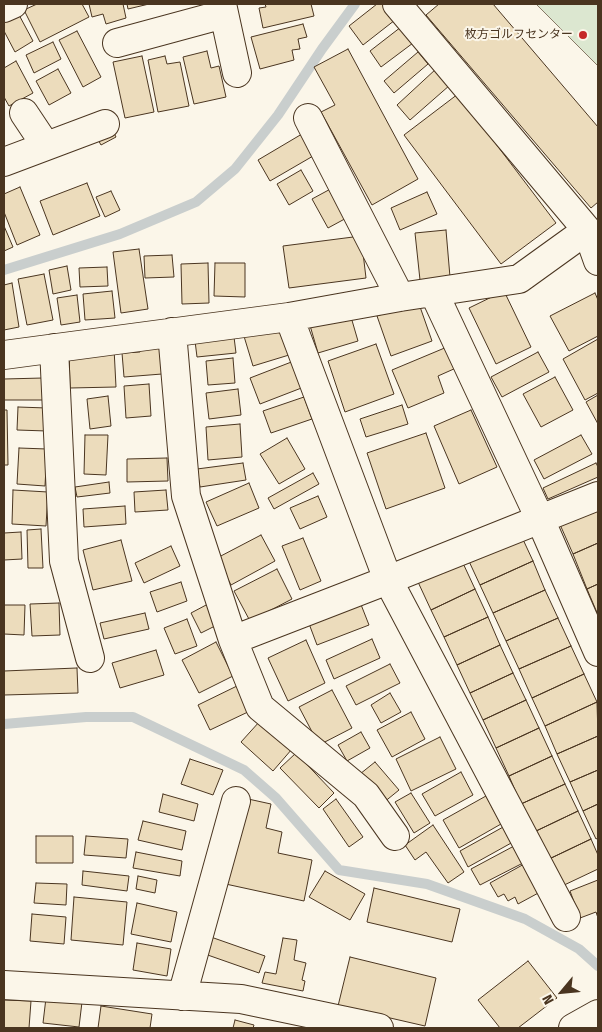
<!DOCTYPE html>
<meta charset="utf-8">
<style>
body{margin:0}
#map{position:relative;width:602px;height:1032px;overflow:hidden;background:#fbf6e9;font-family:"Fira Sans Condensed",sans-serif}
canvas{display:block}
.frame{position:absolute;inset:0;border:5px solid #4a3520;pointer-events:none}
.north{position:absolute;left:537px;top:967px;width:50px;height:50px;-webkit-text-stroke:4px #fbf6e9;paint-order:stroke;rotate:242deg;font-size:14px;font-weight:700;line-height:20px;text-align:center;color:#4a3520}
.north::after{content:'';display:block;margin:auto;width:18px;height:22px;background:#4a3520;clip-path:polygon(50% 0,100% 100%,50% 72%,0 100%)}
</style>
<div id="map">
<canvas width="602" height="1032"></canvas>
<div class="frame"></div>
<div class="north">N</div>
</div>
<script>
const ctx = document.querySelector('canvas').getContext('2d');
ctx.lineJoin = 'round';
function paint(path, color) {
  ctx.fillStyle = color;
  ctx.fill(path, 'evenodd');
}
function poly(rows) {
  const path = new Path2D();
  for (const r of rows) {
    path.moveTo(r[0], r[1]);
    for (let i = 2; i < r.length; i += 2) path.lineTo(r[i], r[i + 1]);
  }
  return path;
}
function trace(path, color, width, dash) {
  ctx.strokeStyle = color;
  ctx.lineWidth = width;
  ctx.lineCap = dash ? 'butt' : 'round';
  ctx.setLineDash(dash || []);
  ctx.stroke(path);
}
function write(font, color, halo, rows, align = 'center') {
  ctx.font = font + ' "Fira Sans Condensed","Noto Sans JP",sans-serif';
  ctx.lineWidth = 4;
  ctx.setLineDash([]);
  ctx.textBaseline = 'middle';
  ctx.strokeStyle = halo;
  ctx.fillStyle = color;
  for (const [text, x, y, turn = 0] of rows) {
    ctx.save();
    ctx.translate(x, y);
    ctx.rotate((+turn || 0) * Math.PI / 180);
    ctx.textAlign = isNaN(turn) ? turn : align;
    if (halo) ctx.strokeText(text, 0, 0);
    ctx.fillText(text, 0, 0);
    ctx.restore();
  }
}
const green = poly([
 [536,4,598,4,598,66,536,4]
]);
paint(green, '#dce7d0');
trace(green, '#887966', 1);
trace(poly([
 [4,270,120,234,196,202,235,169,278,115,322,49,355,4],
 [4,724,86,717,133,717,244,770,276,798,339,870,427,884,525,919,579,949,598,966]
]), '#c9cecd', 10);
const building = poly([
 [37,4,82,4,89,17,40,42,24,10,37,4],
 [89,4,123,4,126,18,106,24,103,14,92,17,89,4],
 [127,4,149,4,128,9,127,4],
 [265,4,311,4,314,16,263,28,259,8,266,7,265,4],
 [377,4,383,4,395,20,363,45,349,26,377,4],
 [439,4,493,4,598,127,598,202,591,208,426,15,439,4],
 [18,13,33,41,15,52,4,31,4,21,18,13],
 [303,24,307,37,298,39,300,49,292,50,294,60,260,69,251,37,303,24],
 [401,27,413,43,381,67,370,51,401,27],
 [77,31,101,77,83,87,59,40,77,31],
 [53,42,61,59,34,73,26,55,53,42],
 [348,49,418,179,372,205,321,112,335,105,314,67,348,49],
 [207,51,211,68,219,66,226,97,194,104,183,57,207,51],
 [418,52,428,64,394,93,384,81,418,52],
 [142,56,154,112,125,118,113,62,142,56],
 [165,56,167,64,180,62,189,106,158,112,148,60,165,56],
 [16,61,33,93,9,106,4,97,4,68,16,61],
 [58,69,71,93,49,105,36,81,58,69],
 [436,69,450,85,410,120,397,105,436,69],
 [458,94,556,223,501,264,404,135,458,94],
 [111,127,116,137,101,145,96,136,111,127],
 [307,131,320,152,270,181,258,160,307,131],
 [301,170,313,191,289,205,277,184,301,170],
 [87,183,100,216,53,235,40,201,87,183],
 [336,186,352,215,328,228,312,199,336,186],
 [20,187,40,235,17,245,4,212,4,194,20,187],
 [111,191,120,210,105,217,96,197,111,191],
 [427,192,437,214,400,230,391,208,427,192],
 [4,226,13,247,4,251,4,226],
 [446,230,450,277,420,280,415,233,446,230],
 [361,236,366,278,289,288,283,246,361,236],
 [139,249,148,309,121,313,113,252,139,249],
 [172,255,174,277,145,278,144,256,172,255],
 [208,263,209,303,182,304,181,264,208,263],
 [215,263,245,263,245,297,214,296,215,263],
 [67,266,71,290,53,294,49,270,67,266],
 [107,267,108,286,80,287,79,268,107,267],
 [44,274,53,320,27,325,18,279,44,274],
 [12,283,19,327,4,330,4,285,12,283],
 [112,291,115,318,85,320,83,294,112,291],
 [504,291,531,347,496,364,469,308,504,291],
 [595,293,598,300,598,336,569,351,550,316,595,293],
 [77,295,80,322,61,325,57,298,77,295],
 [418,301,432,341,391,356,377,316,418,301],
 [349,310,358,341,318,353,309,322,349,310],
 [279,322,289,355,253,366,243,333,279,322],
 [233,329,236,353,197,357,194,333,233,329],
 [159,336,162,374,124,377,122,353,140,352,139,338,159,336],
 [598,339,598,393,585,400,563,359,598,339],
 [376,344,394,394,345,412,328,361,376,344],
 [447,347,456,368,438,376,444,393,408,408,392,370,447,347],
 [114,348,116,387,70,388,69,350,114,348],
 [538,352,549,372,502,397,491,377,538,352],
 [233,358,235,383,208,385,206,361,233,358],
 [294,361,304,387,260,404,250,378,294,361],
 [555,377,573,410,541,427,523,394,555,377],
 [43,378,43,400,4,400,4,379,43,378],
 [149,384,151,416,126,418,124,386,149,384],
 [238,389,241,415,209,419,206,393,238,389],
 [598,395,598,424,586,402,598,395],
 [108,396,111,426,90,429,87,399,108,396],
 [304,397,312,419,271,433,263,411,304,397],
 [402,405,408,424,366,437,360,419,402,405],
 [18,407,47,408,47,431,17,430,18,407],
 [4,410,7,410,8,465,4,465,4,410],
 [471,410,497,467,459,484,434,426,471,410],
 [240,424,242,457,208,460,206,427,240,424],
 [426,433,445,488,386,509,367,453,426,433],
 [85,435,108,435,106,475,84,474,85,435],
 [581,435,592,454,544,479,534,460,581,435],
 [287,438,305,469,279,484,260,454,287,438],
 [19,448,47,449,45,486,17,484,19,448],
 [167,458,168,481,127,482,127,459,167,458],
 [243,463,246,480,200,487,197,469,243,463],
 [596,463,598,467,598,477,548,499,543,488,596,463],
 [313,473,319,484,274,509,268,498,313,473],
 [109,482,110,493,77,497,75,487,109,482],
 [249,483,259,508,217,526,206,502,249,483],
 [13,490,48,492,46,526,12,524,13,490],
 [166,490,168,510,135,512,134,492,166,490],
 [318,496,327,517,300,529,290,508,318,496],
 [125,506,126,524,84,527,83,509,125,506],
 [598,506,598,543,573,554,558,520,598,506],
 [41,529,43,568,28,568,27,530,41,529],
 [21,532,22,559,4,560,4,533,21,532],
 [520,533,533,561,480,585,467,557,520,533],
 [261,535,275,561,231,585,217,558,261,535],
 [303,538,321,581,300,590,282,546,303,538],
 [121,540,132,581,93,590,83,550,121,540],
 [598,543,598,584,587,589,573,554,598,543],
 [171,546,180,566,144,583,135,563,171,546],
 [462,561,475,589,431,610,418,582,462,561],
 [533,561,545,590,493,613,480,585,533,561],
 [277,569,292,599,250,621,234,591,277,569],
 [181,582,187,601,157,612,150,592,181,582],
 [598,584,598,615,587,589,598,584],
 [475,589,488,617,444,637,431,610,475,589],
 [545,590,558,618,506,641,493,613,545,590],
 [360,602,369,625,317,645,308,621,360,602],
 [59,603,60,635,32,636,30,604,59,603],
 [208,604,219,624,201,633,191,613,208,604],
 [4,605,25,605,24,635,4,634,4,605],
 [145,613,149,629,104,639,100,623,145,613],
 [488,617,500,645,457,665,444,637,488,617],
 [558,618,571,646,519,669,506,641,558,618],
 [187,619,197,646,175,654,164,628,187,619],
 [372,639,380,658,334,679,326,660,372,639],
 [306,640,325,683,288,701,268,658,306,640],
 [216,642,233,676,199,693,182,660,216,642],
 [500,645,513,673,470,693,457,665,500,645],
 [571,646,584,674,532,698,519,669,571,646],
 [156,650,164,675,120,688,112,663,156,650],
 [390,664,400,683,356,705,346,686,390,664],
 [77,668,78,693,4,695,4,671,77,668],
 [513,673,526,700,483,720,470,693,513,673],
 [584,674,597,702,545,726,532,698,584,674],
 [237,686,250,711,210,730,198,705,237,686],
 [332,690,352,728,319,745,299,707,332,690],
 [390,693,401,712,381,723,371,705,390,693],
 [526,700,539,728,496,748,483,720,526,700],
 [597,702,598,736,557,754,545,726,597,702],
 [411,712,425,739,392,757,377,730,411,712],
 [260,721,292,749,273,771,241,742,260,721],
 [539,728,552,756,509,776,496,748,539,728],
 [361,732,370,748,347,761,338,745,361,732],
 [598,736,598,770,570,782,557,754,598,736],
 [440,737,456,769,411,791,396,759,440,737],
 [296,753,334,793,319,808,280,768,296,753],
 [552,756,565,784,521,804,509,776,552,756],
 [190,759,223,770,213,795,181,784,190,759],
 [375,762,399,790,383,803,360,774,375,762],
 [598,770,598,804,583,811,570,782,598,770],
 [461,772,473,795,435,816,422,794,461,772],
 [565,784,578,811,534,832,521,804,565,784],
 [411,793,430,823,414,833,395,802,411,793],
 [163,794,198,804,194,821,159,812,163,794],
 [486,796,501,824,459,848,443,820,486,796],
 [239,797,271,804,266,828,282,832,278,853,312,860,304,901,221,883,239,797],
 [336,799,363,837,349,847,323,809,336,799],
 [598,804,598,838,596,839,583,811,598,804],
 [578,811,591,839,547,860,534,832,578,811],
 [143,821,186,831,182,850,138,840,143,821],
 [433,825,464,872,448,883,426,852,415,860,405,845,433,825],
 [505,826,513,842,468,867,460,851,505,826],
 [36,836,73,836,73,863,36,863,36,836],
 [86,836,128,839,126,858,84,855,86,836],
 [591,839,598,855,598,869,560,887,547,860,591,839],
 [514,846,523,863,480,885,471,869,514,846],
 [136,852,182,861,180,876,133,868,136,852],
 [526,863,542,891,518,904,515,897,508,901,504,894,498,897,490,883,526,863],
 [83,871,129,876,127,891,82,885,83,871],
 [325,871,365,894,350,920,309,897,325,871],
 [138,876,157,880,155,893,136,889,138,876],
 [598,880,598,918,596,912,580,918,570,891,598,880],
 [36,883,67,884,66,905,34,903,36,883],
 [374,888,460,909,452,942,367,922,374,888],
 [74,897,127,902,123,945,71,940,74,897],
 [137,903,177,912,171,942,131,934,137,903],
 [32,914,66,917,64,944,30,941,32,914],
 [208,936,265,956,259,973,202,953,208,936],
 [283,938,297,940,294,960,306,963,302,980,305,981,303,991,262,983,265,972,276,974,283,938],
 [137,943,171,949,167,976,133,970,137,943],
 [350,957,436,978,425,1026,338,1006,350,957],
 [528,961,557,998,518,1028,500,1028,478,1000,528,961],
 [46,998,82,1002,79,1027,43,1023,46,998],
 [4,1000,31,1001,29,1028,4,1028,4,1000],
 [101,1006,152,1014,150,1028,98,1028,101,1006],
 [235,1020,254,1025,253,1028,233,1028,235,1020]
]);
paint(building, '#ecdcbc');
trace(building, '#4a3520', 1);
const minor = poly([
 [222,4,237,73],
 [397,4,587,230,598,261],
 [4,8,13,4],
 [117,43,224,14],
 [24,113,46,146],
 [308,118,400,297],
 [4,162,105,124],
 [434,293,540,519,598,652],
 [289,317,388,580,566,917],
 [172,332,186,496,233,640,260,707,366,795,395,836],
 [54,348,64,561,90,658],
 [4,355,289,317,400,297,519,279,587,230],
 [233,640,388,580,598,496],
 [4,985,241,999,379,1028],
 [182,996,236,801],
 [573,1028,598,1014]
]);
trace(minor, '#4a3520', 30);
trace(minor, '#fbf6e9', 28);
for (const [x, y, r, color] of [
 [583,35,5,"#c62828"]
]) {
  const dot = new Path2D();
  dot.arc(x, y, r, 0, 2 * Math.PI);
  ctx.fillStyle = color;
  ctx.fill(dot);
  trace(dot, '#fbf6e9', 2);
}
write('12px', '#4a3520', '#fbf6e9', [
 ["枚方ゴルフセンター",573,35]
], 'right');
</script>
